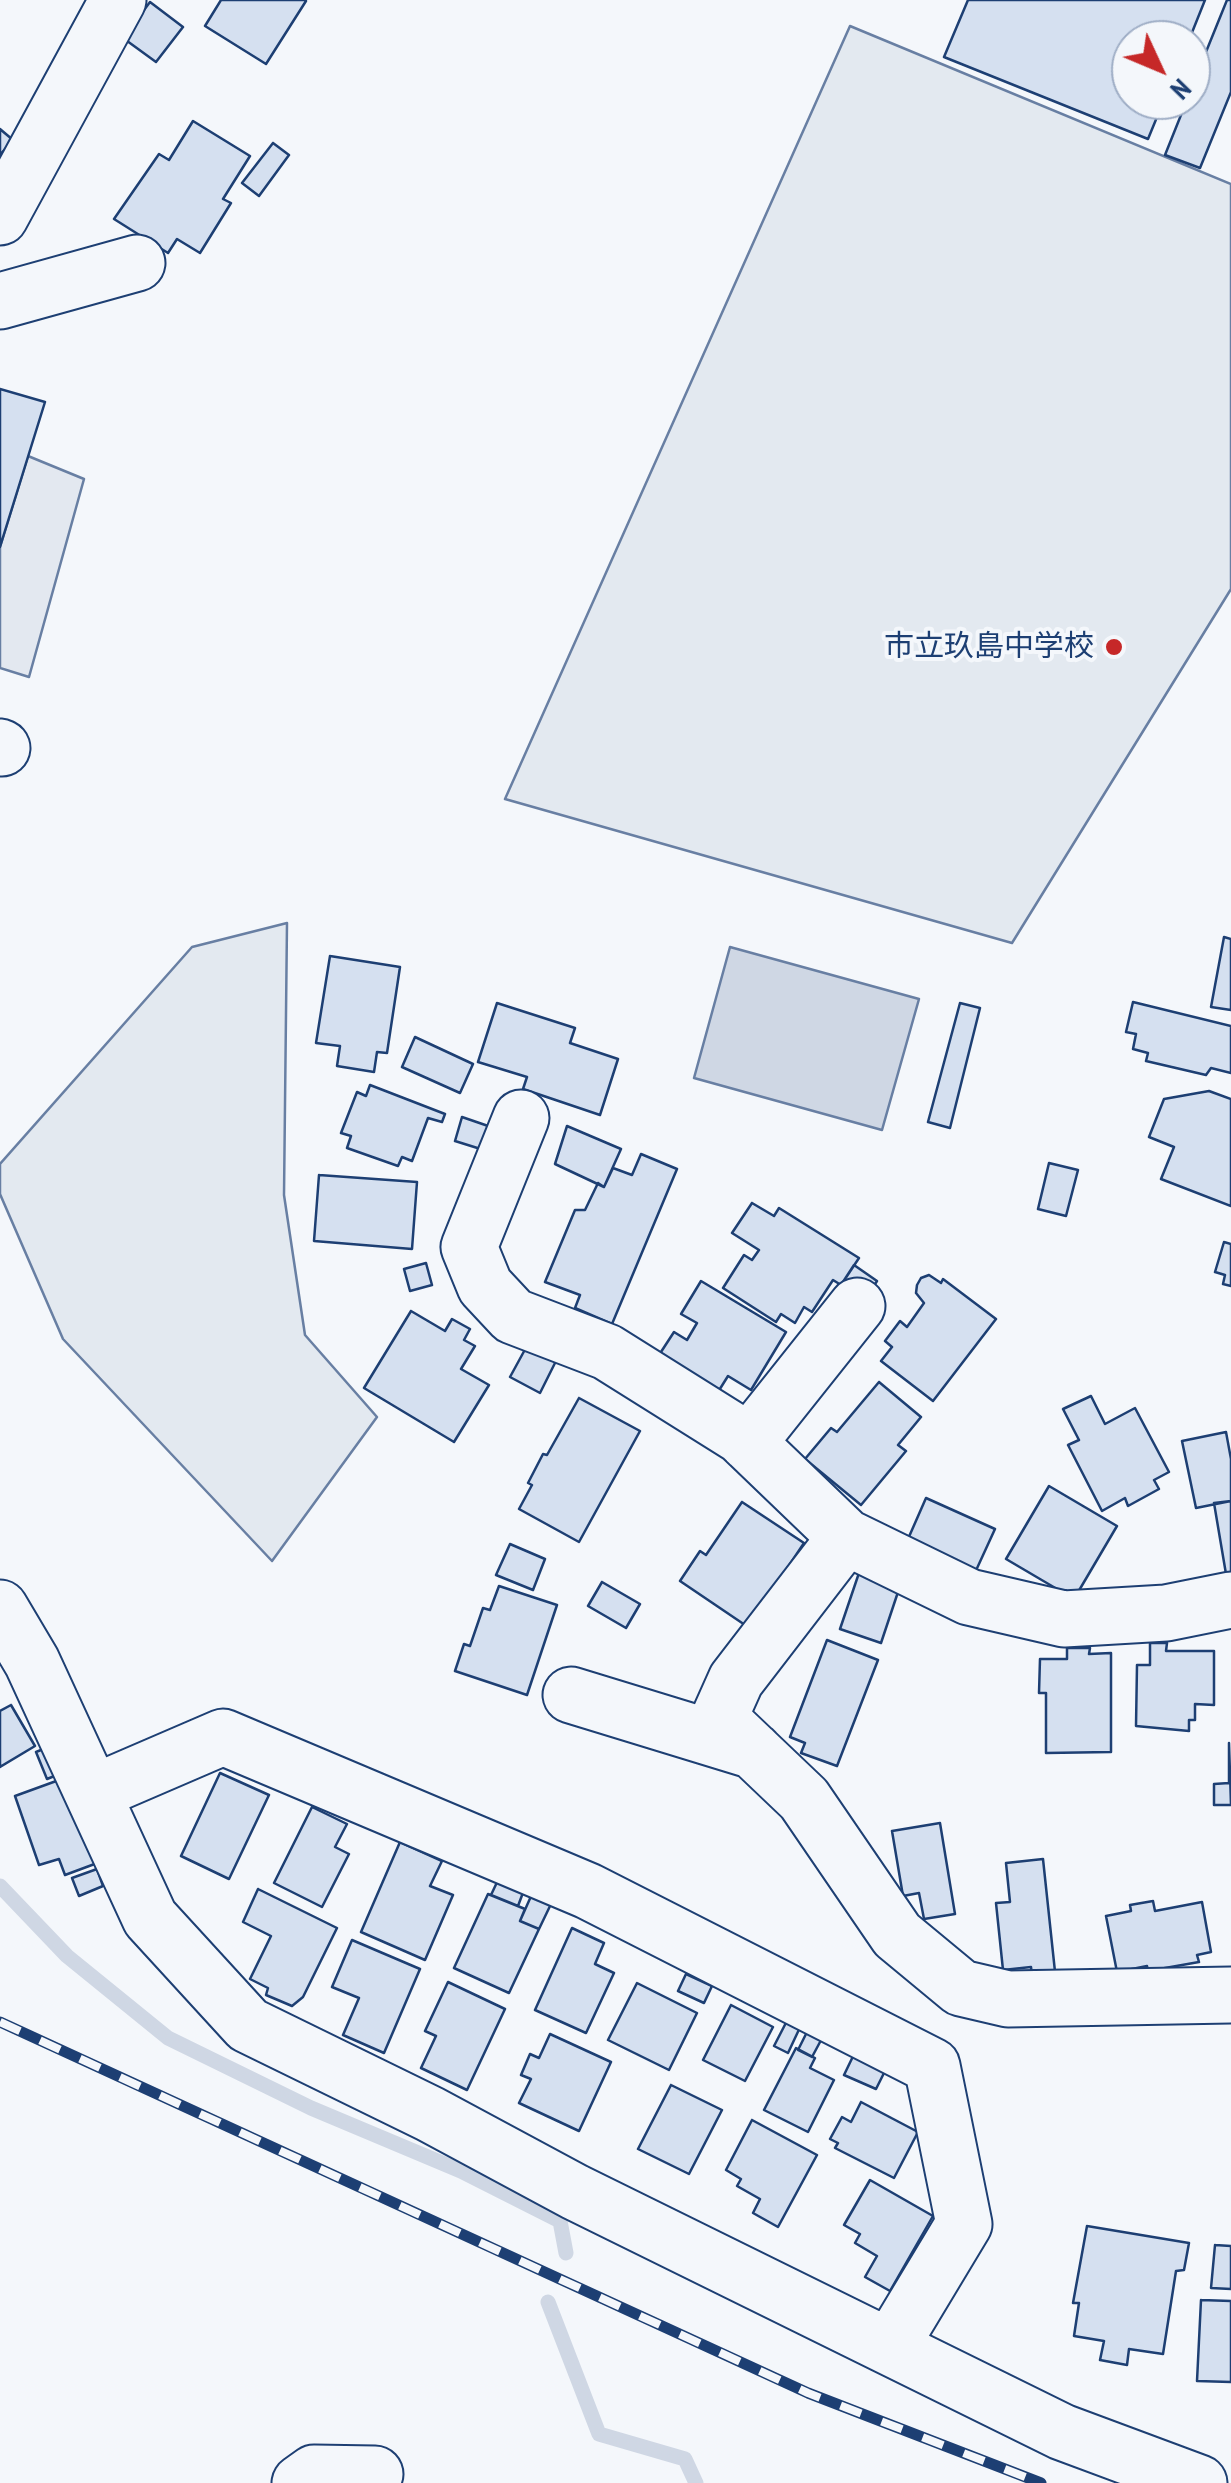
<!DOCTYPE html>
<meta charset="utf-8">
<style>
body{margin:0}
#map{position:relative;width:1231px;height:2483px;overflow:hidden;background:#f4f7fb;font-family:"PT Sans Narrow",sans-serif}
canvas{display:block}
.north{position:absolute;left:1111px;top:20px;width:100px;height:100px;box-sizing:border-box;background:#f4f7fb;border:2px solid #9eadc5;border-radius:50%;rotate:134deg;font-size:28px;font-weight:700;line-height:40px;text-align:center;color:#1d3f73}
.north::after{content:'';display:block;margin:auto;width:35px;height:45px;background:#c62828;clip-path:polygon(50% 0,100% 100%,50% 72%,0 100%)}
</style>
<div id="map">
<canvas width="1231" height="2483"></canvas>
<div class="north">N</div>
</div>
<script>
const ctx = document.querySelector('canvas').getContext('2d');
ctx.lineJoin = 'round';
function paint(path, color) {
  ctx.fillStyle = color;
  ctx.fill(path, 'evenodd');
}
function poly(rows) {
  const path = new Path2D();
  for (const r of rows) {
    path.moveTo(r[0], r[1]);
    for (let i = 2; i < r.length; i += 2) path.lineTo(r[i], r[i + 1]);
  }
  return path;
}
function trace(path, color, width, dash) {
  ctx.strokeStyle = color;
  ctx.lineWidth = width;
  ctx.lineCap = dash ? 'butt' : 'round';
  ctx.setLineDash(dash || []);
  ctx.stroke(path);
}
function write(font, color, halo, rows, align = 'center') {
  ctx.font = font + ' "PT Sans Narrow","Noto Sans JP",sans-serif';
  ctx.lineWidth = 8;
  ctx.setLineDash([]);
  ctx.textBaseline = 'middle';
  ctx.strokeStyle = halo;
  ctx.fillStyle = color;
  for (const [text, x, y, turn = 0] of rows) {
    ctx.save();
    ctx.translate(x, y);
    ctx.rotate((+turn || 0) * Math.PI / 180);
    ctx.textAlign = isNaN(turn) ? turn : align;
    if (halo) ctx.strokeText(text, 0, 0);
    ctx.fillText(text, 0, 0);
    ctx.restore();
  }
}
const green = poly([
 [850,26,1231,184,1231,589,1012,943,505,799,850,26],
 [287,923,284,1195,305,1335,377,1417,272,1561,63,1339,0,1194,0,1164,192,947,287,923]
]);
paint(green, '#e3e9f0');
trace(green, '#687fa3', 2.5);
const parking = poly([
 [28,456,84,479,29,677,0,668,0,547,28,456]
]);
paint(parking, '#e3e8f0');
trace(parking, '#687fa3', 2.5);
const water = poly([
 [730,947,919,999,882,1130,694,1078,730,947]
]);
paint(water, '#cfd7e4');
trace(water, '#687fa3', 2.5);
trace(poly([
 [0,1886,67,1956,168,2038,311,2108,461,2171,560,2221,566,2253],
 [548,2302,599,2434,685,2459,696,2483]
]), '#cfd7e4', 15);
const building = poly([
 [221,0,305,0,306,1,266,64,205,26,221,0],
 [968,0,1205,0,1189,40,1131,40,1131,100,1164,100,1148,139,944,57,968,0],
 [1227,0,1231,0,1231,92,1200,168,1165,155,1187,100,1191,100,1191,89,1227,0],
 [150,2,183,27,156,62,123,38,150,2],
 [193,121,250,156,223,199,231,203,200,253,177,239,168,253,114,219,159,154,169,160,193,121],
 [0,129,13,140,0,155,0,129],
 [273,143,289,155,259,196,242,183,273,143],
 [0,389,45,402,0,547,0,389],
 [1224,937,1231,939,1231,1010,1211,1007,1224,937],
 [330,956,400,967,387,1053,377,1052,374,1072,337,1066,340,1046,316,1043,330,956],
 [1133,1002,1231,1026,1231,1073,1211,1068,1206,1075,1146,1061,1148,1053,1133,1049,1136,1034,1126,1032,1133,1002],
 [497,1003,575,1028,570,1043,618,1059,600,1115,523,1089,527,1077,478,1062,497,1003],
 [960,1003,980,1008,950,1128,928,1122,960,1003],
 [415,1037,473,1064,460,1093,402,1067,415,1037],
 [370,1085,445,1114,442,1122,428,1118,412,1161,402,1157,398,1166,347,1148,351,1136,341,1133,357,1092,366,1096,370,1085],
 [1209,1091,1231,1099,1231,1206,1161,1179,1174,1147,1149,1137,1164,1099,1209,1091],
 [462,1117,494,1128,487,1151,455,1141,462,1117],
 [567,1126,621,1149,604,1187,555,1164,567,1126],
 [641,1154,677,1169,612,1324,575,1308,580,1295,545,1282,575,1210,585,1210,598,1183,604,1187,613,1168,632,1175,641,1154],
 [1049,1163,1078,1170,1066,1216,1038,1209,1049,1163],
 [319,1175,417,1182,412,1249,314,1241,319,1175],
 [752,1203,774,1216,779,1208,859,1258,841,1285,833,1280,812,1312,804,1307,795,1323,781,1314,776,1322,723,1288,744,1255,752,1260,759,1250,732,1233,752,1203],
 [1224,1242,1231,1244,1231,1286,1223,1284,1225,1275,1215,1272,1224,1242],
 [426,1263,432,1285,410,1291,404,1269,426,1263],
 [854,1265,877,1281,865,1300,841,1285,854,1265],
 [929,1275,941,1283,943,1279,996,1319,933,1401,881,1361,892,1347,885,1341,900,1321,907,1327,924,1303,916,1293,917,1285,921,1278,929,1275],
 [701,1281,786,1332,751,1390,728,1376,713,1400,659,1355,674,1332,687,1340,697,1323,681,1314,701,1281],
 [411,1311,445,1331,452,1319,470,1329,464,1340,475,1346,461,1369,489,1385,454,1442,364,1388,411,1311],
 [528,1344,557,1359,540,1393,510,1377,528,1344],
 [879,1382,921,1417,898,1445,906,1451,861,1505,805,1459,831,1428,837,1432,879,1382],
 [1091,1396,1105,1424,1135,1408,1169,1472,1154,1480,1159,1489,1128,1506,1125,1498,1102,1511,1068,1445,1079,1440,1063,1409,1091,1396],
 [579,1398,640,1431,579,1542,519,1509,532,1485,528,1483,543,1454,547,1455,579,1398],
 [1226,1432,1231,1459,1231,1501,1196,1508,1182,1441,1226,1432],
 [1049,1486,1117,1526,1074,1599,1006,1559,1049,1486],
 [926,1498,995,1529,973,1577,908,1539,926,1498],
 [1231,1501,1231,1573,1226,1574,1214,1503,1231,1501],
 [742,1502,804,1543,748,1627,680,1581,700,1551,706,1555,742,1502],
 [510,1544,545,1559,533,1590,496,1575,510,1544],
 [861,1567,902,1580,881,1643,840,1629,861,1567],
 [602,1582,640,1604,626,1628,588,1606,602,1582],
 [499,1586,557,1605,527,1695,455,1671,464,1644,470,1646,483,1608,490,1610,499,1586],
 [827,1640,878,1660,837,1766,801,1753,805,1743,790,1737,827,1640],
 [1150,1643,1167,1643,1166,1651,1214,1651,1214,1705,1195,1704,1195,1720,1189,1720,1189,1731,1136,1726,1137,1665,1150,1665,1150,1643],
 [1067,1648,1090,1648,1089,1654,1111,1653,1111,1752,1046,1753,1046,1693,1039,1693,1040,1659,1067,1659,1067,1648],
 [11,1705,35,1746,0,1767,0,1711,11,1705],
 [1229,1743,1231,1805,1214,1805,1214,1784,1229,1783,1229,1743],
 [56,1744,67,1771,47,1779,36,1752,56,1744],
 [220,1773,269,1795,229,1879,181,1856,220,1773],
 [70,1776,100,1862,65,1875,59,1859,39,1865,15,1796,70,1776],
 [312,1807,347,1824,335,1847,349,1854,322,1907,274,1883,312,1807],
 [940,1823,955,1914,924,1919,919,1893,903,1896,892,1831,940,1823],
 [400,1842,442,1861,430,1886,453,1895,425,1960,361,1932,400,1842],
 [1043,1859,1056,1981,1033,1984,1031,1967,1003,1970,996,1903,1010,1902,1006,1863,1043,1859],
 [97,1869,103,1886,79,1896,72,1878,97,1869],
 [499,1878,524,1890,518,1906,491,1895,499,1878],
 [258,1889,337,1928,303,1997,292,2006,266,1995,268,1988,250,1979,271,1936,243,1922,258,1889],
 [488,1894,525,1909,520,1921,539,1929,509,1993,454,1968,488,1894],
 [532,1894,551,1904,539,1929,520,1921,532,1894],
 [1153,1901,1155,1911,1202,1902,1211,1952,1197,1955,1199,1962,1148,1971,1147,1966,1117,1972,1106,1916,1131,1911,1130,1905,1153,1901],
 [572,1928,604,1943,595,1964,614,1973,586,2033,535,2010,572,1928],
 [352,1940,420,1969,384,2053,343,2035,359,1998,332,1987,352,1940],
 [686,1974,712,1986,704,2003,678,1991,686,1974],
 [448,1982,505,2009,467,2090,421,2068,436,2036,425,2031,448,1982],
 [637,1983,697,2013,669,2070,608,2040,637,1983],
 [731,2005,773,2027,745,2081,703,2060,731,2005],
 [790,2015,803,2021,788,2053,774,2046,790,2015],
 [812,2022,827,2029,812,2057,798,2050,812,2022],
 [550,2034,611,2062,579,2131,519,2103,531,2079,521,2075,530,2054,539,2058,550,2034],
 [858,2046,890,2061,876,2089,844,2075,858,2046],
 [796,2048,815,2058,810,2068,834,2080,808,2132,764,2110,796,2048],
 [671,2085,722,2110,689,2174,638,2149,671,2085],
 [861,2102,918,2132,894,2178,835,2148,838,2143,830,2139,842,2117,851,2122,861,2102],
 [752,2120,817,2155,778,2227,753,2213,760,2199,737,2186,741,2179,726,2170,752,2120],
 [870,2180,933,2216,890,2291,865,2277,877,2256,855,2243,860,2234,844,2225,870,2180],
 [1087,2226,1189,2243,1184,2270,1176,2271,1163,2354,1129,2349,1127,2365,1100,2360,1104,2341,1074,2336,1079,2303,1073,2303,1087,2226],
 [1215,2245,1231,2246,1231,2289,1211,2288,1215,2245],
 [1201,2300,1231,2301,1231,2382,1197,2381,1201,2300]
]);
paint(building, '#d5e0f0');
trace(building, '#1d3f73', 2.5);
const minor = poly([
 [0,217,118,0],
 [0,301,137,263],
 [0,747,2,748],
 [521,1118,469,1247,485,1286,513,1316,607,1352,741,1436,846,1537,736,1680,719,1718,804,1799,897,1935,961,1988,1008,1999,1231,1995],
 [748,1443,857,1306],
 [846,1537,969,1597,1064,1619,1166,1613,1231,1600],
 [0,1608,32,1662,150,1918,248,2025,430,2114,575,2192,1062,2432,1199,2483],
 [571,1695,754,1751],
 [93,1793,223,1737,588,1891,932,2066,964,2224,890,2347],
 [300,2483,314,2473,375,2474]
]);
trace(minor, '#1d3f73', 59);
trace(minor, '#f4f7fb', 55);
const rail = poly([
 [0,2022,808,2393,1041,2483]
]);
trace(rail, '#1d3f73', 11);
trace(rail, '#f4f7fb', 8, [22]);
for (const [x, y, r, color] of [
 [1114,647,10,"#c62828"]
]) {
  const dot = new Path2D();
  dot.arc(x, y, r, 0, 2 * Math.PI);
  ctx.fillStyle = color;
  ctx.fill(dot);
  trace(dot, '#f4f7fb', 4);
}
write('30px', '#1d3f73', '#f4f7fb', [
 ["市立玖島中学校",1094,647]
], 'right');
</script>
